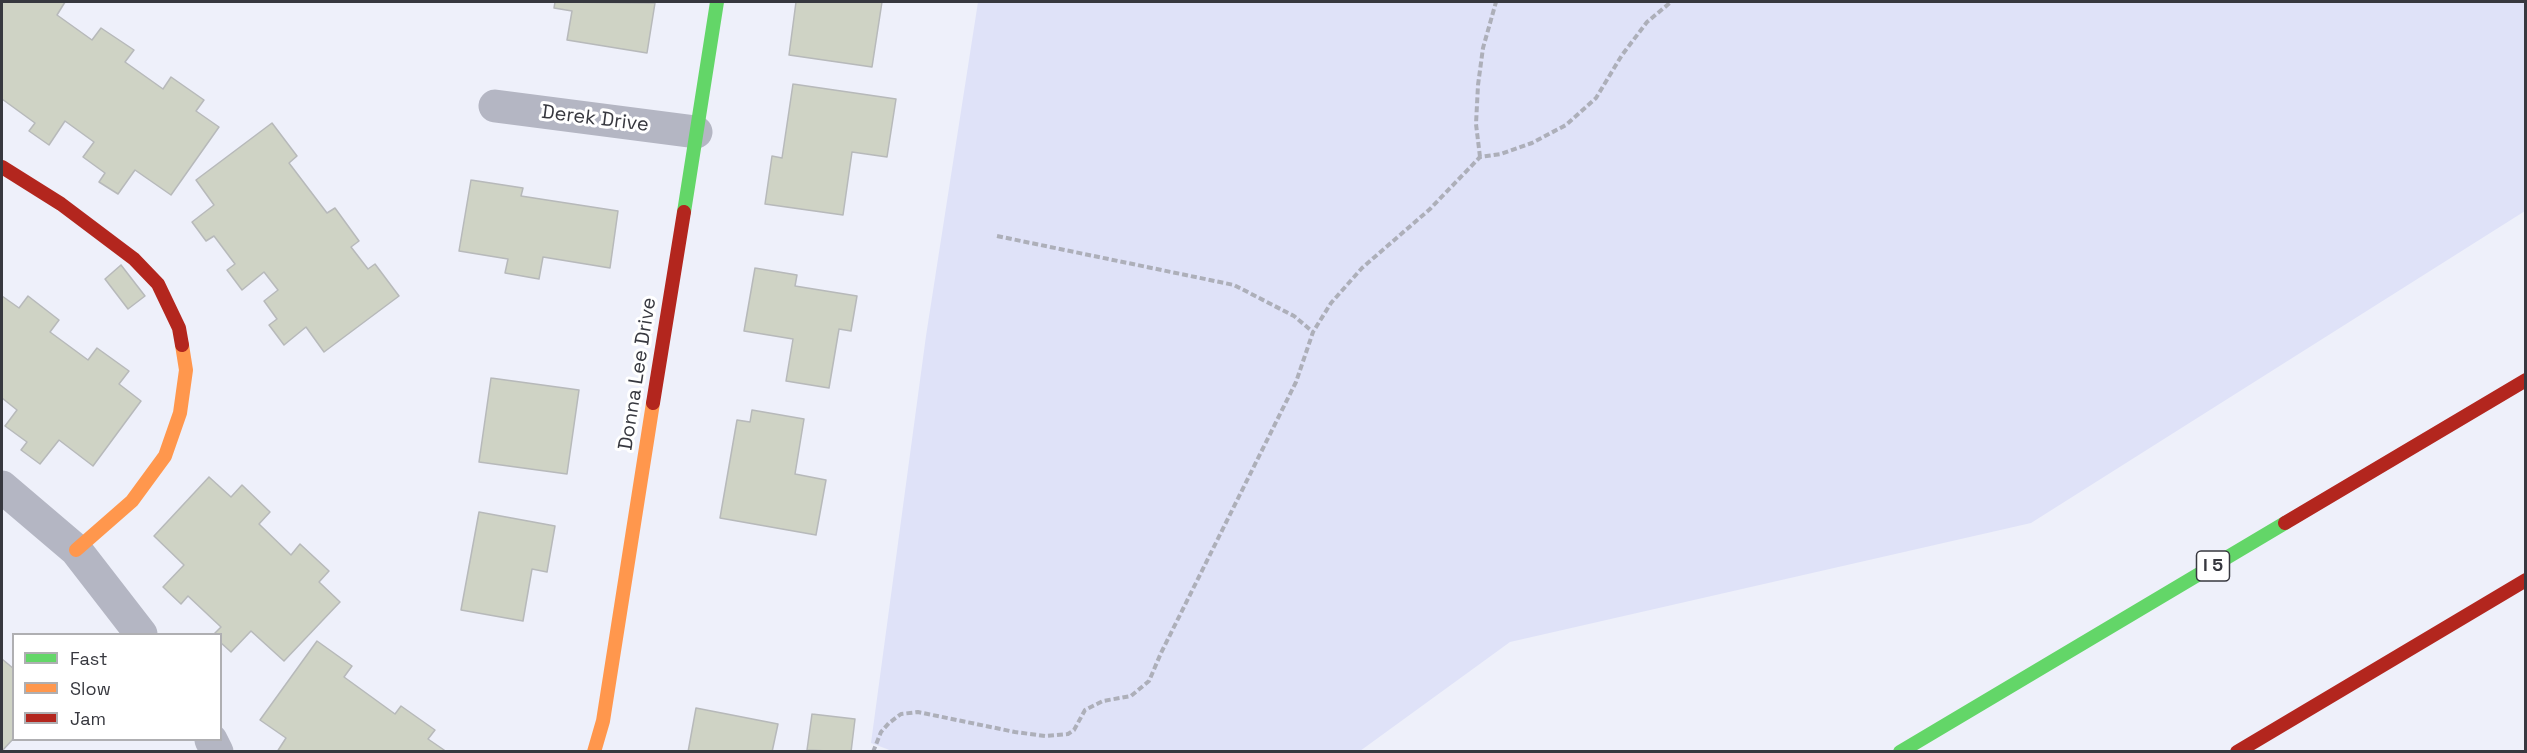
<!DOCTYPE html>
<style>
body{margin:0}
#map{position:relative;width:2527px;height:753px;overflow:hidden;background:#eef0fa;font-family:"Space Grotesk",sans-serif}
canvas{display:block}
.frame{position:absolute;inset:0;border:3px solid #37383f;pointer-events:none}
.legend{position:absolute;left:12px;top:633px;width:210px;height:108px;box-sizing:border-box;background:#fff;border:2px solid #afafb2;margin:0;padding:8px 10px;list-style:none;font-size:18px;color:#37383f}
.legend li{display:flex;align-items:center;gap:12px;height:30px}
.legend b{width:30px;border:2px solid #afafb2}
</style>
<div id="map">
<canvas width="2527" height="753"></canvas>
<div class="frame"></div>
<ul class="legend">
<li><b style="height:8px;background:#63d668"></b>Fast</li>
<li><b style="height:8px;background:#ff974d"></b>Slow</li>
<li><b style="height:8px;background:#b3261e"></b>Jam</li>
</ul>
</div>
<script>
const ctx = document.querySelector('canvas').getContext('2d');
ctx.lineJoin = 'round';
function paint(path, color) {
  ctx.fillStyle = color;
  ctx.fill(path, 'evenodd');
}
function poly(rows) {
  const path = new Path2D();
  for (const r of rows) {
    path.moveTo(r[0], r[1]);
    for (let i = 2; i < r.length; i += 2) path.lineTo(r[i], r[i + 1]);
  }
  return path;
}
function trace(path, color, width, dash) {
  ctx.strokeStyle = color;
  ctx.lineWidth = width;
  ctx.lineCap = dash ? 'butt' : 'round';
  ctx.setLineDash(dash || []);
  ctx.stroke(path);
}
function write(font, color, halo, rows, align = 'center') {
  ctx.font = font + ' "Space Grotesk",sans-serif';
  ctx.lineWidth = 6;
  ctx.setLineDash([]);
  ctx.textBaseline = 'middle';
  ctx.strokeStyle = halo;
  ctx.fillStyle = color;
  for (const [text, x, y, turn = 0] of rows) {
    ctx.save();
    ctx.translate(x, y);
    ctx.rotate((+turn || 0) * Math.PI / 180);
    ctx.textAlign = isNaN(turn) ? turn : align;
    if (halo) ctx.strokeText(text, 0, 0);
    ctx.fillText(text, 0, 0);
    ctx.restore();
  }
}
paint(poly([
 [978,2,2525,2,2525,211,2031,523,1510,642,1360,751,892,751,871,743,926,336]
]), '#dfe2f8');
const building = poly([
 [2,2,65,2,57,15,92,40,101,28,134,50,125,62,163,89,171,77,204,100,196,111,219,127,171,195,135,170,118,194,99,182,105,173,83,157,94,142,65,121,49,145,29,131,35,123,2,99,2,2],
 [555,2,655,3,647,53,567,40,572,11,554,8,555,2],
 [796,2,882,2,872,67,789,55,796,2],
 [793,84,896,99,887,157,852,152,843,215,765,204,772,156,782,158,793,84],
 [272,123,297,156,289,163,327,213,335,208,359,241,351,247,368,269,375,264,399,296,324,352,306,327,284,345,269,325,277,319,264,301,278,290,264,272,242,290,227,270,235,264,214,236,206,241,192,222,214,205,196,180,272,123],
 [471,180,523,188,521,196,618,211,610,268,543,257,539,279,505,273,508,259,459,251,471,180],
 [121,265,145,296,128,309,105,279,121,265],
 [755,268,797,275,795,286,857,296,851,331,839,329,829,388,786,381,793,339,744,331,755,268],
 [2,296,19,308,28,296,59,320,50,332,88,360,97,348,129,371,119,384,141,401,93,466,59,440,40,464,21,450,27,442,5,426,17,410,2,398,2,296],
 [491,378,579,390,567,474,479,462,491,378],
 [752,410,804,419,795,474,826,480,816,535,720,518,737,420,750,422,752,410],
 [209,477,231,497,242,485,270,512,259,524,291,555,300,544,329,571,319,582,340,602,284,661,251,631,231,652,220,642,220,634,214,634,221,627,188,596,181,604,163,587,184,565,154,536,209,477],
 [479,512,555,526,547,572,532,569,523,621,461,610,479,512],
 [317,641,352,666,344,677,395,714,401,706,435,730,428,739,447,752,277,752,286,738,260,720,317,641],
 [2,659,14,669,14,738,2,751,2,659],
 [696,708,778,724,772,752,688,752,696,708],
 [812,714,855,719,851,752,807,750,812,714]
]);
paint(building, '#cfd3c5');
trace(building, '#b7b9ba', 1.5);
trace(poly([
 [1480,157,1476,124,1478,85,1483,48,1496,2],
 [997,236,1234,285,1294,316,1313,332],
 [873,752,881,732,889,723,901,714,918,712,1015,732,1045,736,1068,734,1074,730,1085,710,1103,701,1131,696,1149,681,1161,653,1296,382,1313,332,1331,303,1362,268,1430,209,1480,157,1501,154,1532,143,1566,125,1596,98,1622,55,1647,22,1671,2]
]), '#adafb9', 4, [6, 3]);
trace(poly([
 [495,106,696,132],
 [2,487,76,550,141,634],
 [211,740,217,752]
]), '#b4b6c3', 33);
trace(poly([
 [684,212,717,2],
 [1900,752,2285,523]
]), '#63d668', 14);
trace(poly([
 [76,550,132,501,165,456,180,413,186,370,182,345],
 [594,752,603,721,653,403]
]), '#ff974d', 14);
trace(poly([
 [2,167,61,204,134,259,158,284,179,328,182,345],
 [653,403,684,212],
 [2285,523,2526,380],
 [2237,752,2526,580]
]), '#b3261e', 14);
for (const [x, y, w] of [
 [2213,566,33]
]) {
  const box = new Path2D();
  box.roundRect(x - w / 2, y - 15, w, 30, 4.5);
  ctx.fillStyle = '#fff';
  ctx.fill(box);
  trace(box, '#37383f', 1.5);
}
write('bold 18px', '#37383f', null, [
 ["I 5",2213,566]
]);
write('20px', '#37383f', '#fff', [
 ["Derek Drive",595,119,7],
 ["Donna Lee Drive",638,374,-81]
]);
</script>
